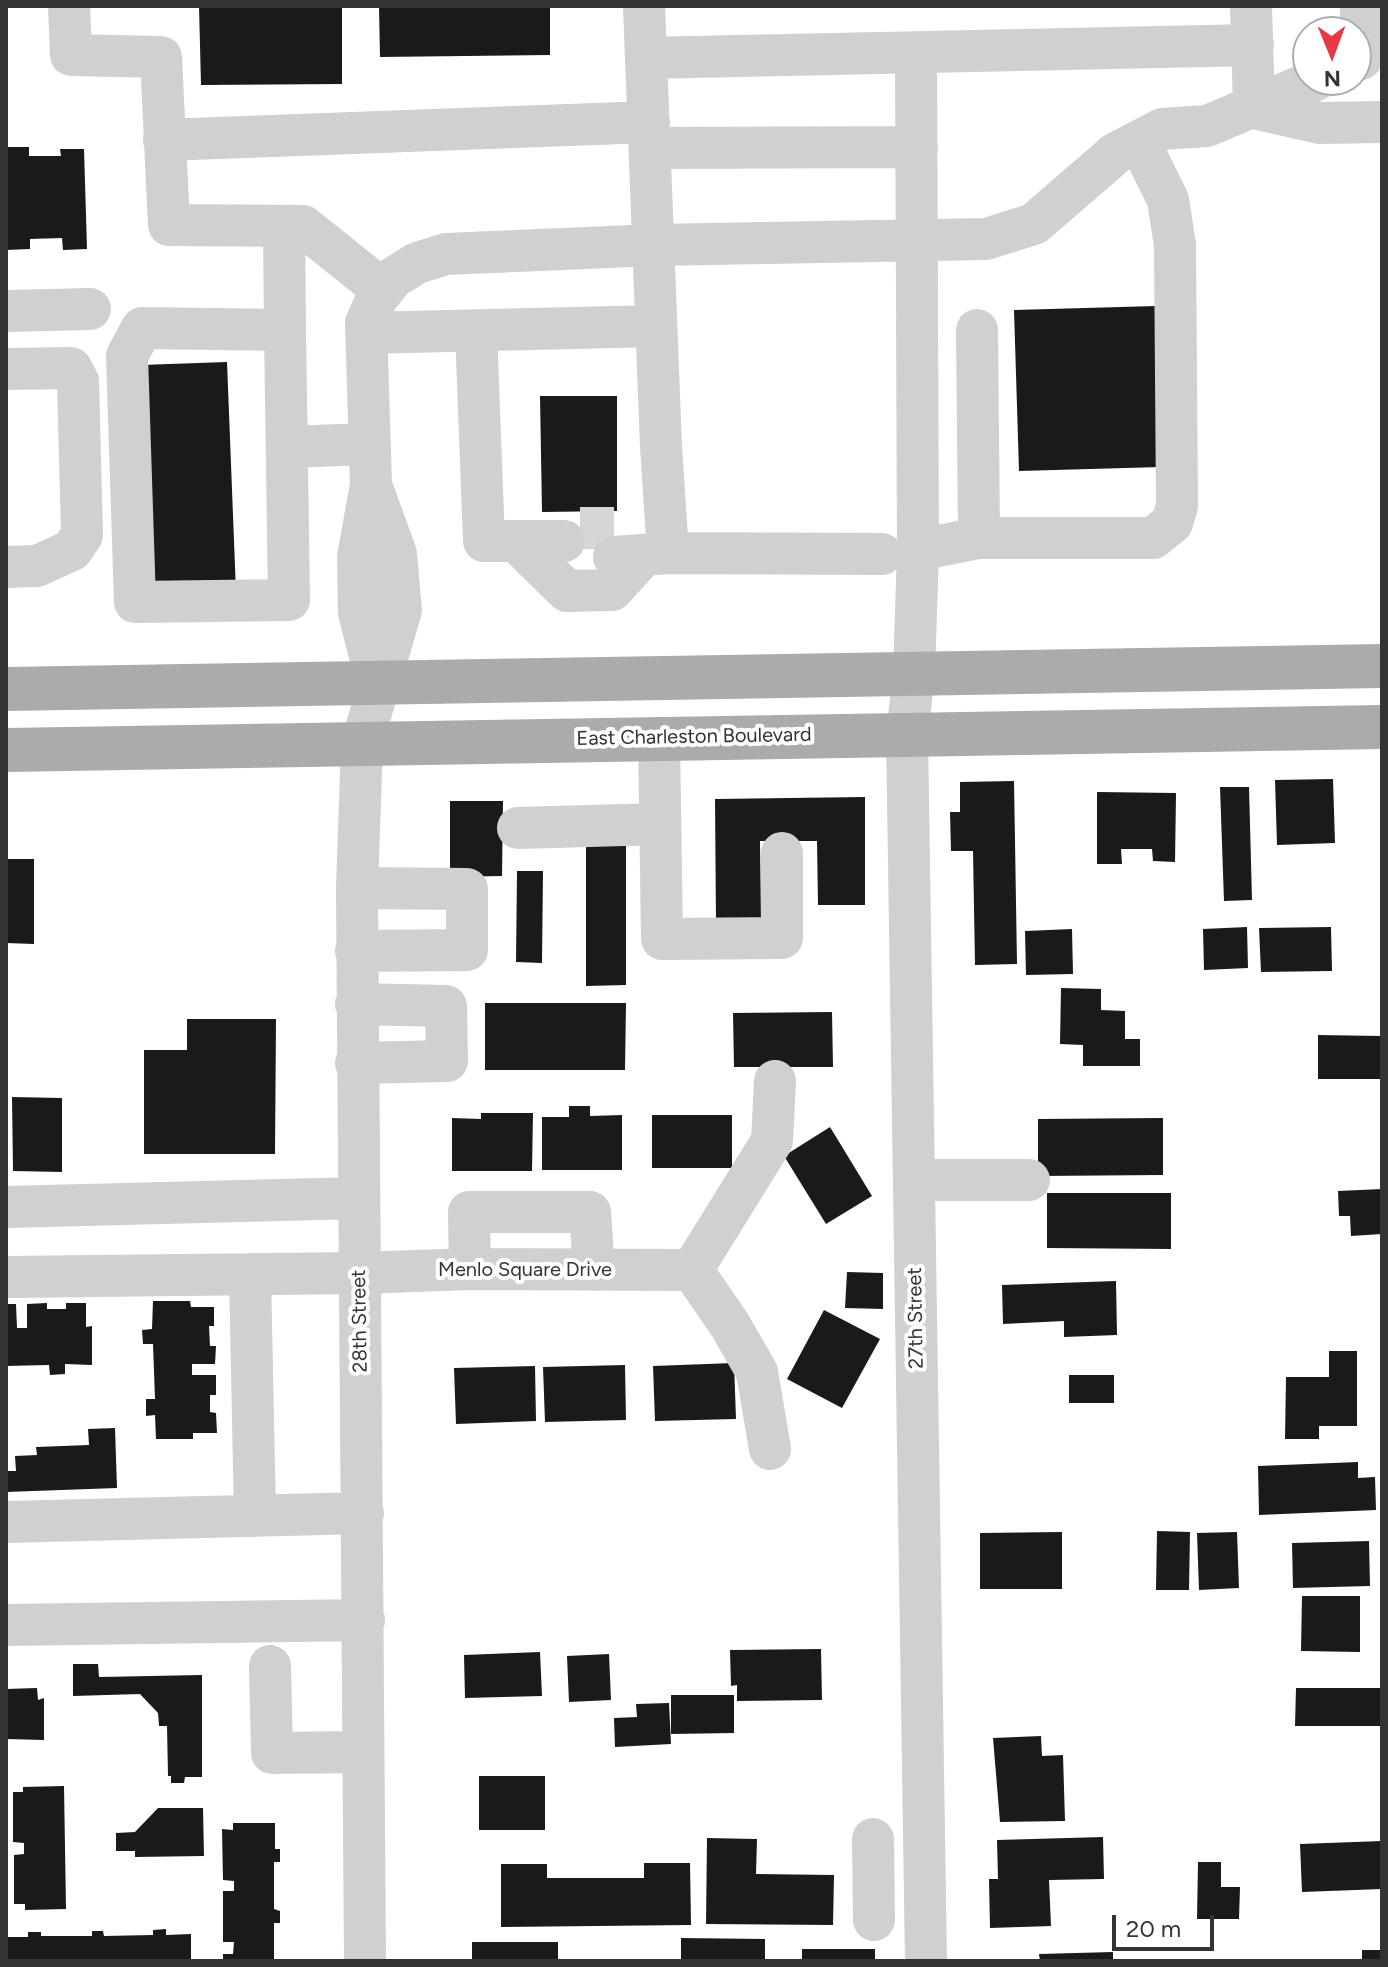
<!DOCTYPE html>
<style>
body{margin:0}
#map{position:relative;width:1388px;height:1967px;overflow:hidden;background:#fff;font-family:Figtree,sans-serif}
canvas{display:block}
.frame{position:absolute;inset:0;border:8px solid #333;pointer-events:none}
.north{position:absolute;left:1292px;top:16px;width:80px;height:80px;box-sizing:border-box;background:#fff;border:2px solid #adadad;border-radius:50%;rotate:179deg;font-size:22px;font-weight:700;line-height:32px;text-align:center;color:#333}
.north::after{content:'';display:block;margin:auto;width:28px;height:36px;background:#e63946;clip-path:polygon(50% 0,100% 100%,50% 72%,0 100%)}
.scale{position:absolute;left:1112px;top:1915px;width:102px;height:36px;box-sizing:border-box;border:4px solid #333;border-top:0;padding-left:10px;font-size:24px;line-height:28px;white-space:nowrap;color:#333;-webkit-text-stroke:6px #fff;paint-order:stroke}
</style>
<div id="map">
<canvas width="1388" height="1967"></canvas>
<div class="frame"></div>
<div class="north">N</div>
<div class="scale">20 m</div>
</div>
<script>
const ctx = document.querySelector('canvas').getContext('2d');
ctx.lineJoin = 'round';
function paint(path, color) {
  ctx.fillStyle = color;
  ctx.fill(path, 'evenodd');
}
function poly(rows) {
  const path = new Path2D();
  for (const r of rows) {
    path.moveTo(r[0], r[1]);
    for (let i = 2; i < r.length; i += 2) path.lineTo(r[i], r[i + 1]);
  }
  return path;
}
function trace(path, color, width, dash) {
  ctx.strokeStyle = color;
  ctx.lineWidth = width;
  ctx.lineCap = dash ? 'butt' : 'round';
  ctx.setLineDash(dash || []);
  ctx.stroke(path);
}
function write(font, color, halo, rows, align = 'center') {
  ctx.font = font + ' Figtree,sans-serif';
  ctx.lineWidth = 8;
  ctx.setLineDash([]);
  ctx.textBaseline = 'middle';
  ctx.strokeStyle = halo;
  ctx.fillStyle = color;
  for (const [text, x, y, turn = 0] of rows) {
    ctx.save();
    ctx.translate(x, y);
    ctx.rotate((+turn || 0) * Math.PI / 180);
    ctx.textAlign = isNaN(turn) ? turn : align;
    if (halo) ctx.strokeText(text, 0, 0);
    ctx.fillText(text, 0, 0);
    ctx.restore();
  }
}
paint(poly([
 [199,6,342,6,342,84,201,85],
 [379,6,550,6,550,55,380,57],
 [6,147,29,147,29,156,61,156,60,149,84,149,87,249,63,250,62,238,30,239,30,249,6,250],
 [1156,306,1161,467,1019,471,1014,310],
 [227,362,236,592,148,595,141,365],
 [540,396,617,396,617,511,542,512],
 [1333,779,1335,843,1277,845,1275,780],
 [1014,781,1017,964,975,965,973,851,951,851,950,812,960,812,960,782],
 [1220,787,1249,787,1252,900,1224,901],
 [1097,792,1176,793,1175,862,1153,861,1152,849,1121,849,1122,864,1097,864],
 [865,797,865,905,818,905,817,841,760,841,761,922,716,923,715,799],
 [450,801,503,801,502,876,450,877],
 [586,831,626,831,626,985,586,986],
 [6,859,34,859,34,944,6,943],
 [517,871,543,871,542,963,516,962],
 [1247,927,1248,968,1204,970,1203,929],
 [1331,927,1332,971,1261,972,1259,928],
 [1072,929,1073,974,1026,975,1025,931],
 [1061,988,1101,989,1101,1010,1125,1011,1125,1039,1140,1039,1140,1066,1083,1066,1083,1045,1060,1044],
 [485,1003,626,1003,625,1070,485,1070],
 [832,1012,833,1067,734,1067,733,1013],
 [187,1019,276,1019,275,1154,144,1154,144,1050,187,1050],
 [1318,1035,1382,1036,1382,1079,1318,1079],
 [12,1097,62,1098,62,1172,13,1171],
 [569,1106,590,1106,590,1116,622,1115,622,1170,542,1170,542,1117,569,1117],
 [481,1113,533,1113,532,1171,452,1171,452,1118,481,1119],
 [652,1115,732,1115,732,1168,652,1168],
 [1163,1118,1163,1175,1038,1176,1038,1119],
 [830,1127,872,1196,826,1224,784,1156],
 [1382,1189,1382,1234,1351,1236,1350,1216,1339,1216,1338,1191],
 [1047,1193,1171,1193,1171,1249,1047,1248],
 [847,1272,883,1273,883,1309,845,1308],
 [1116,1281,1117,1335,1064,1337,1064,1321,1003,1324,1002,1285],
 [153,1301,190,1301,191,1307,214,1307,214,1326,209,1326,210,1346,216,1346,215,1364,192,1364,192,1375,216,1375,216,1395,210,1395,210,1412,216,1413,217,1433,193,1433,193,1439,156,1439,155,1415,146,1416,146,1399,155,1399,153,1344,143,1344,142,1330,152,1329],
 [47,1303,47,1309,66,1309,66,1303,86,1303,86,1327,92,1326,92,1365,65,1364,65,1374,50,1375,49,1365,6,1366,6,1304,16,1304,17,1328,27,1328,27,1304],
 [824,1310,880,1339,842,1408,787,1379],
 [1329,1351,1357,1351,1357,1426,1319,1426,1319,1439,1285,1439,1286,1377,1329,1377],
 [734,1363,736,1419,655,1421,653,1366],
 [625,1365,626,1420,545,1422,543,1367],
 [535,1366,536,1421,456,1424,454,1368],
 [1069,1375,1114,1375,1114,1403,1069,1403],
 [115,1428,117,1488,6,1492,6,1471,16,1471,15,1456,37,1455,36,1447,89,1445,88,1429],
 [1358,1462,1358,1478,1375,1477,1376,1510,1259,1515,1258,1466],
 [1157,1531,1190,1532,1189,1590,1156,1590],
 [1062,1532,1062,1589,980,1589,980,1533],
 [1237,1532,1239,1588,1199,1590,1197,1533],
 [1369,1541,1370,1586,1293,1588,1292,1543],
 [1302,1596,1360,1596,1360,1652,1301,1651],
 [821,1649,822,1700,737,1701,737,1685,731,1686,730,1650],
 [540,1652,542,1696,465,1698,464,1655],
 [609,1654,611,1700,569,1702,567,1656],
 [73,1664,98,1664,99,1677,202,1675,202,1777,185,1777,184,1783,171,1783,171,1776,168,1776,167,1726,159,1726,158,1713,140,1694,73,1696],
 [37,1688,38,1700,44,1698,44,1740,6,1739,6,1689],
 [1296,1688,1382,1688,1382,1726,1295,1726],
 [671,1695,734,1695,734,1733,671,1734],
 [669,1703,671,1744,615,1747,614,1718,637,1717,636,1704],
 [1041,1736,1042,1756,1063,1755,1065,1821,1000,1822,993,1738],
 [479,1776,545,1776,545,1830,479,1830],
 [64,1786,66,1909,25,1910,25,1904,14,1904,14,1855,24,1854,24,1843,13,1842,13,1792,23,1792,23,1787],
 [158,1808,203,1808,204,1856,135,1857,135,1851,116,1851,116,1833,135,1832],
 [233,1823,275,1823,275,1849,280,1849,280,1862,274,1862,274,1909,280,1911,280,1923,274,1923,274,1961,223,1961,223,1954,233,1954,234,1942,223,1942,223,1891,234,1891,234,1881,223,1880,222,1829,233,1830],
 [1103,1837,1104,1879,1049,1880,1051,1926,990,1928,989,1879,998,1879,997,1840],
 [707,1838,757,1839,756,1874,834,1875,833,1925,706,1924],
 [1382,1841,1382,1889,1302,1892,1300,1844],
 [1198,1862,1221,1862,1221,1887,1240,1887,1239,1919,1197,1919],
 [644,1863,690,1863,691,1925,501,1927,501,1864,547,1864,547,1878,644,1878],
 [166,1929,166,1935,191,1934,191,1961,6,1961,6,1937,28,1937,28,1932,41,1932,41,1936,92,1936,92,1931,103,1931,104,1936,153,1935,153,1930],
 [681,1938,765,1939,765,1961,681,1961],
 [472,1942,558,1942,558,1961,472,1961],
 [802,1949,875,1949,875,1961,802,1961],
 [1362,1950,1382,1950,1382,1961,1362,1961],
 [1113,1952,1113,1961,1040,1961,1039,1954]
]), '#1a1a1a');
trace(poly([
 [580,528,614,528]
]), '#d6d6d6', 42, [42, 21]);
trace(poly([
 [69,6,71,55,161,57,169,225,303,226,383,290],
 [644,6,661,447,668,553],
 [1251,6,1254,108,1320,123,1382,122],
 [1361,6,1361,59],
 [916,53,918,550,914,674,907,734,926,1961],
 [646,58,1253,45],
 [164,140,649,122],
 [650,148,917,147],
 [284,226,285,330],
 [6,311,90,309],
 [142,328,285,330,289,600,135,602,127,356,142,328],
 [977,330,979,538],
 [476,331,484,541,564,541],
 [366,333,656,326],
 [6,369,71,368,78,381,82,535,72,550,37,566,6,567],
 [287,447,369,444],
 [516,541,567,591,612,590,642,557],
 [918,550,979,538,1153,538,1172,523,1177,506,1175,245,1168,200,1139,141],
 [614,557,668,553,882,554],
 [377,683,359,613,358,557,371,485,366,323,377,298,393,278,417,263,446,254,655,245,986,239,1034,224,1116,153,1162,129,1207,126,1316,80],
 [659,738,662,939,782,938,782,853],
 [518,828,660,824],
 [356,951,467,950,467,889,357,888],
 [356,1004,446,1006,447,1061,356,1063],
 [914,1180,1029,1180],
 [6,1207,359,1198],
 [470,1269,469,1212,590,1212,594,1270],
 [692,1270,772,1141,775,1081],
 [692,1270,730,1325,757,1372,770,1449],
 [250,1274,255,1516],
 [6,1277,359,1273,470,1269,692,1270],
 [6,1522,363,1513],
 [6,1625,364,1620],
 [270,1666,272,1753,362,1752],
 [873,1839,874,1920],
 [365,1961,357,888,362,743,401,610,396,554,371,485]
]), '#d0d0d0', 42);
trace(poly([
 [6,689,1382,666],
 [6,750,1382,727]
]), '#ababab', 44);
write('20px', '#333', '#fff', [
 ["East Charleston Boulevard",694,737,-1],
 ["Menlo Square Drive",525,1270],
 ["27th Street",916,1318,-91],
 ["28th Street",360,1321,-91]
]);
</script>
